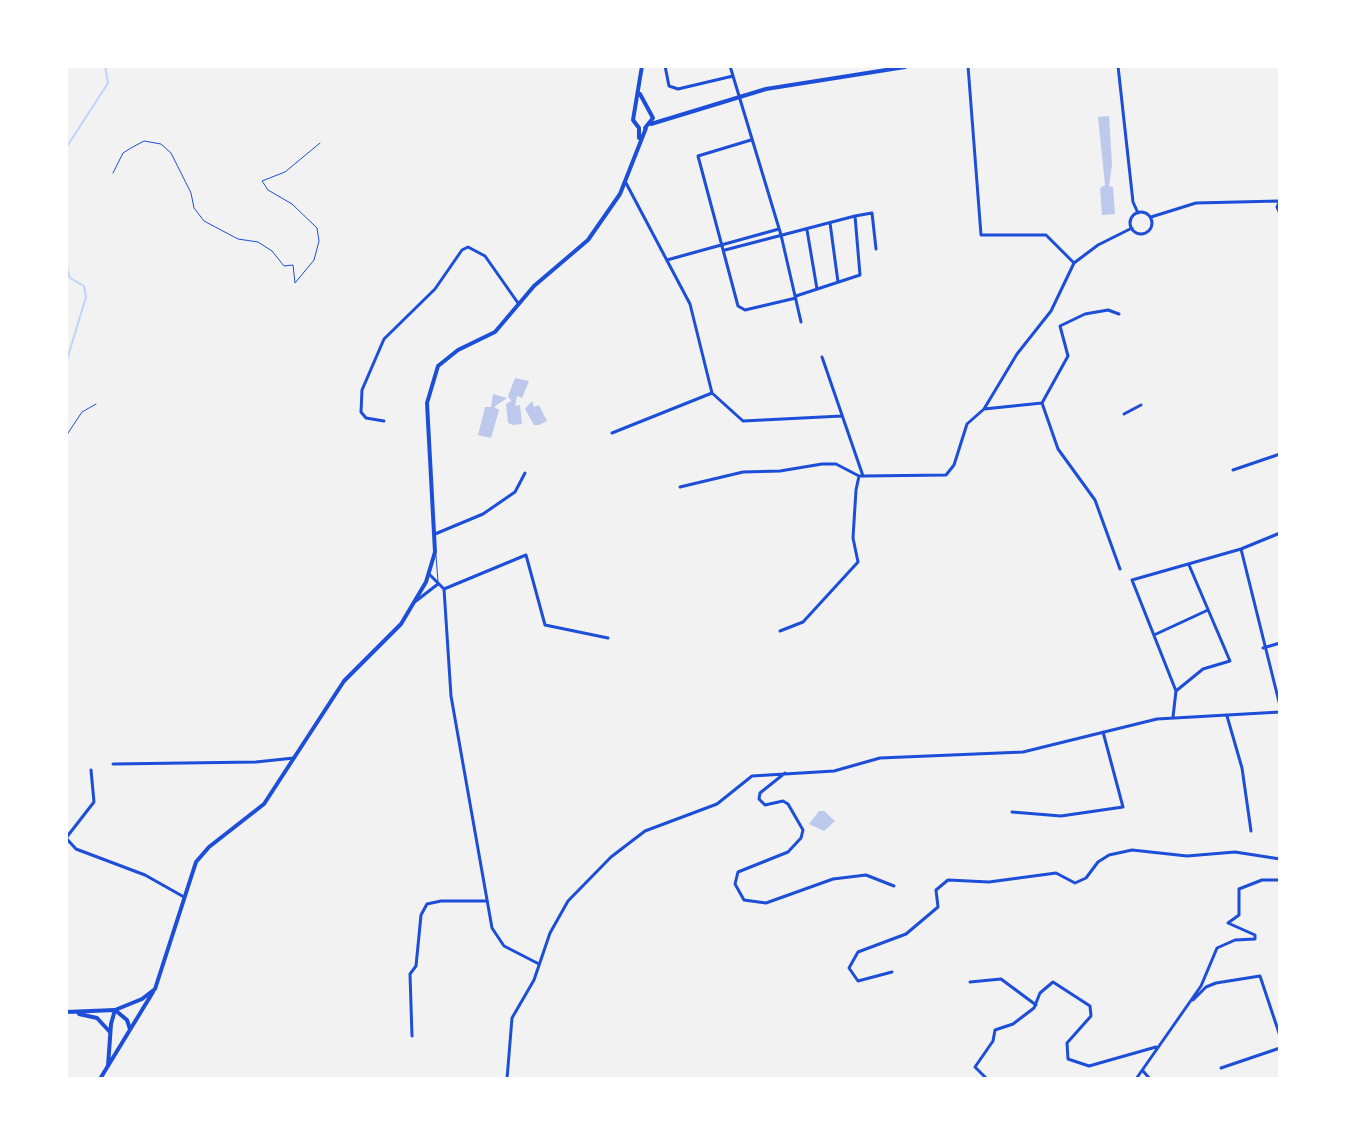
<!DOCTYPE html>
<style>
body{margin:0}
#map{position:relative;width:1346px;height:1145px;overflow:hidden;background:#f2f2f2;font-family:Quicksand,sans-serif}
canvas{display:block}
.frame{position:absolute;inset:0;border:68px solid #fff;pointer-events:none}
</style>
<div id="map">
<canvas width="1346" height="1145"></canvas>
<div class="frame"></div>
</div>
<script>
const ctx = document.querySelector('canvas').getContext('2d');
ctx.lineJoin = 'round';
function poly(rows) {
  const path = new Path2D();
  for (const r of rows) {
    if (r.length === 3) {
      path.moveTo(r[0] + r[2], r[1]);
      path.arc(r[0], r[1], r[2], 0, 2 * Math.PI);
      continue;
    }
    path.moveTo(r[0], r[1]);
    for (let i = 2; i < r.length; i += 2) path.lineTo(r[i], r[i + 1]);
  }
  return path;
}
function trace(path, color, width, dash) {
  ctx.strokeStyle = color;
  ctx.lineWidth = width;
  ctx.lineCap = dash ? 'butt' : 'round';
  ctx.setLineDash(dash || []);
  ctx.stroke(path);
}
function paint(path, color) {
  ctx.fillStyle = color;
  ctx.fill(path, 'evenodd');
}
trace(poly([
 [66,148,108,83,105,66],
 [66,265,70,278,84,286,86,297,66,363]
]), '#bfd3fe', 2);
paint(poly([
 [1109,116,1112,165,1109,186,1113,187,1115,214,1102,215,1100,188,1105,185,1098,117],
 [515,378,529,381,522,398,517,396,515,406,520,405,522,424,513,425,508,423,506,404,511,401,508,396],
 [493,394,507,398,494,407,499,410,491,438,478,435,485,407,491,407],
 [532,401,534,407,539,405,547,421,539,425,534,425,525,409],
 [819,811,824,811,835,821,824,831,809,824]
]), '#bdc9ec');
trace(poly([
 [113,173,123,153,131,148,144,141,161,144,171,153,191,193,194,208,204,221,238,239,258,242,272,251,284,266,293,265,295,283,314,260,319,241,317,228,292,204,268,190,262,181,285,172,320,143],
 [66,436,82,412,96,404]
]), '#1d4ed8', 1);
trace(poly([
 [436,555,438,582]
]), '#1d4ed8', 1);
trace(poly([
 [665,66,669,86,678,89,733,76],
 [730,66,781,235,801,322],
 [968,66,981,235,1046,235,1074,263],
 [1118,66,1133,202,1138,213],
 [751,140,698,156,738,306,745,310,796,298],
 [626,183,690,304,712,393,743,421,842,416],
 [1280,201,1277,207,1280,214],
 [1141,223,11],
 [855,216,872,213,876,249],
 [1151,217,1196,203,1279,201],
 [830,223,838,282],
 [807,230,817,289],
 [725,250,855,216,860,275,796,296],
 [667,260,779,229],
 [822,357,863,476],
 [1042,403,1068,356,1060,326,1085,314,1108,310,1119,314],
 [984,409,1042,403,1058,449,1095,500,1120,569],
 [1124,414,1141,405],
 [384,421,366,418,361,412,362,390,384,339,435,289,462,250,468,247,485,256,518,303],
 [612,433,712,393],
 [1233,470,1280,454],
 [863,476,946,475,954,465,967,424,984,409,1017,354,1051,311,1074,263,1098,245,1132,228],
 [680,487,743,472,780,471,822,464,836,464,859,476],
 [435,534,483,514,515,492,525,473],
 [1241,549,1280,706],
 [429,574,444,589,451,696,492,928,504,946,539,964],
 [444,589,526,555,545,625,608,638],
 [416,601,438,584],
 [780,631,803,622,858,562,853,538,856,490,859,476,863,476],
 [1154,635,1208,610],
 [1263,648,1280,643],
 [1176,691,1203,669,1230,661,1189,565],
 [1227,716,1242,768,1251,831],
 [1173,717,1176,691,1132,580,1241,549,1280,533],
 [113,764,256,762,294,758],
 [785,773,760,793,759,799,765,805,783,801,788,804,803,830,801,838,788,852,738,872,735,884,744,900,766,903,833,879,866,875,894,886],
 [1012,812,1061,816,1123,807,1103,732],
 [66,838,76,849,145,875,184,897],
 [66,838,94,802,91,770],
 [892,972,858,981,849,968,858,952,906,934,938,907,936,890,948,880,989,882,1056,873,1075,883,1086,878,1098,862,1109,855,1132,850,1187,856,1235,852,1280,859],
 [970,982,1001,979,1036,1005],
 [1193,1000,1206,987,1216,983,1260,976,1280,1036],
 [412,1036,410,974,416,966,421,915,427,904,441,901,485,901],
 [1221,1068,1280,1048],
 [1143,1071,1150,1079],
 [507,1079,512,1018,534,980,550,933,568,901,611,857,645,831,717,804,752,776,834,771,880,758,1023,752,1157,719,1280,712],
 [987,1079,975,1067,993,1041,995,1030,1013,1024,1034,1008,1040,993,1053,982,1090,1006,1091,1016,1067,1043,1068,1059,1089,1066,1156,1047],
 [1136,1079,1201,986,1217,948,1235,940,1255,939,1255,935,1228,923,1239,915,1239,889,1262,880,1280,880]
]), '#1d4ed8', 3);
trace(poly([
 [651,124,766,89,905,67],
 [66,1012,115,1010,127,1020,130,1029],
 [79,1014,97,1018,110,1032]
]), '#1d4ed8', 4);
trace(poly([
 [902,66,940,66],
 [640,94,653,118,645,128],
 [639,138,639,128,633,120,642,66],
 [108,1066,111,1024,115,1010,142,999,155,989,196,862,209,847,264,804,344,681,401,624,426,582,435,552,427,403,438,366,458,350,495,332,534,286,588,240,620,194,646,128],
 [100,1079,153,992]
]), '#1d4ed8', 4);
</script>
